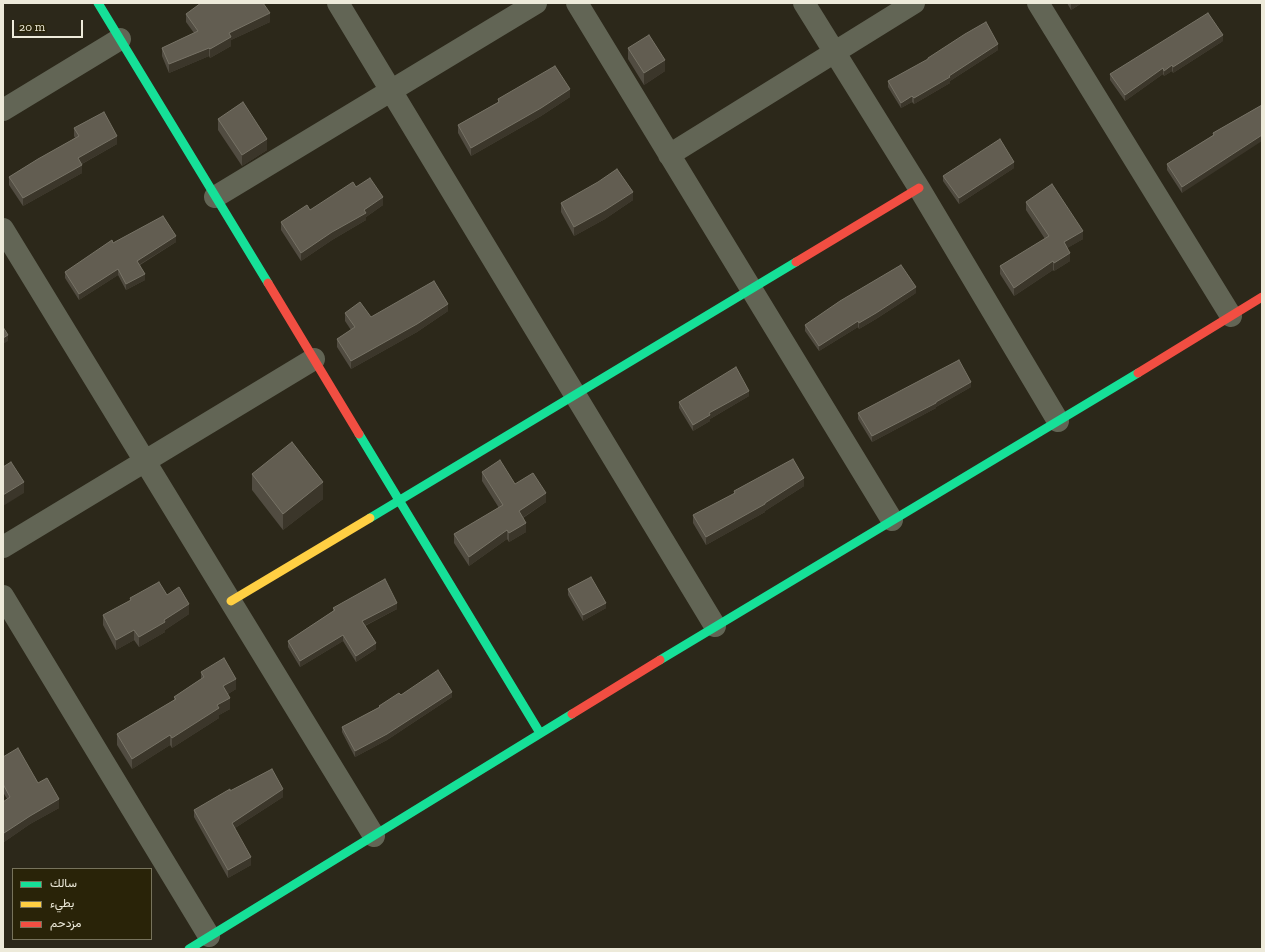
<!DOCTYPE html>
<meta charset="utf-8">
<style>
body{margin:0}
#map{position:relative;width:1265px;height:952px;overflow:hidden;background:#2c281a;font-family:"Zilla Slab",Vazirmatn,serif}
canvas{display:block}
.frame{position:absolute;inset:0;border:4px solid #edeada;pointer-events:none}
.legend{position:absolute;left:12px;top:868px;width:140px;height:72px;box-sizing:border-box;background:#292308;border:1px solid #77735c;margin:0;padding:5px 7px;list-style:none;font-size:12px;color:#edeada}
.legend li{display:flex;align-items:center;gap:8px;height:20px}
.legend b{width:20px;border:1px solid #77735c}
.scale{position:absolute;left:12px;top:20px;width:71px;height:18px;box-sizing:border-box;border:2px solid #edeada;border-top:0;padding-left:5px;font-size:12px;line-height:14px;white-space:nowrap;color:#edeada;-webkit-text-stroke:3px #292308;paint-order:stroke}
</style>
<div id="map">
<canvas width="1265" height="952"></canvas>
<div class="frame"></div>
<ul class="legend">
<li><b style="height:5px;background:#16e098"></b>سالك</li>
<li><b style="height:5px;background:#ffcf43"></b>بطيء</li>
<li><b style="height:5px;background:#f24e42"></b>مزدحم</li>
</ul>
<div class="scale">20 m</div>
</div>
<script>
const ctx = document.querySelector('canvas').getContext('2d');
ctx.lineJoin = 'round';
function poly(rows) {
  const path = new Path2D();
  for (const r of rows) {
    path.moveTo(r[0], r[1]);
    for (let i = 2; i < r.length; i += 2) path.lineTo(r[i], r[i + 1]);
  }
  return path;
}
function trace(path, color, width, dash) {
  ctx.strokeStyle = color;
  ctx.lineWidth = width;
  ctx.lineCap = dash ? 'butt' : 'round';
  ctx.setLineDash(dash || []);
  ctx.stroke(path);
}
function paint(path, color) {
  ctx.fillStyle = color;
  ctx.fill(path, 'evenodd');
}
trace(poly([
 [338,3,715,626],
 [577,3,892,520],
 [804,3,919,188,1058,421],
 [1038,3,1231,316],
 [3,110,120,39],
 [669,155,914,3],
 [215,197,536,3],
 [3,229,374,836],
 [3,547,314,359],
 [3,596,209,936]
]), '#626555', 22);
trace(poly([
 [98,3,268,283],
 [359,434,540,733],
 [370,518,796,262],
 [660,660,1138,373],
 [189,949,572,714]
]), '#16e098', 9);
trace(poly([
 [231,601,370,518]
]), '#ffcf43', 9);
trace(poly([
 [796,262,919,188],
 [268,283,359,434],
 [1138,373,1262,297],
 [572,714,660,660]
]), '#f24e42', 9);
paint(poly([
 [1067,3,1082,3,1071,10],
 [186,14,270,22,231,40,231,46,210,58,209,56,169,73,162,56,162,48,194,33,186,22],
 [1223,41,1173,73,1172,71,1164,76,1163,74,1125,101,1110,80,1110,74],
 [628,48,665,71,644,85,628,59],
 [998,50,950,81,950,83,914,104,912,102,901,108,888,87,888,81,928,60,928,58],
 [570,97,541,116,471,156,458,133,458,125,498,102,498,99],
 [1262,105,1182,193,1167,170,1167,164,1213,135,1213,133],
 [218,119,267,150,242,166,218,130],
 [74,128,117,144,82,164,82,173,23,206,9,185,9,177,75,138,74,136],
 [1014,168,959,204,943,181,943,176],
 [356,187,383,205,366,217,366,220,332,240,301,261,281,230,281,222,310,210],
 [633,200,605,219,574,236,561,212,561,203],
 [1026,202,1083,239,1067,248,1070,261,1054,271,1053,270,1014,296,1000,274,1000,266,1045,239,1026,210],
 [176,242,140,265,145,280,126,290,118,275,79,300,65,278,65,272,113,243],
 [916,293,876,319,859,329,858,327,819,351,805,331,805,325],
 [448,311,417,332,351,369,337,347,337,339,351,330,345,321,345,313,371,317],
 [971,387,936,407,936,408,872,442,858,419,858,413],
 [749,396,710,419,710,421,693,431,679,408,679,402],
 [482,472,515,484,546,502,523,518,526,532,509,542,507,539,469,566,454,543,454,534,499,508,482,481],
 [252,474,323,499,283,530,252,490],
 [804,486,765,511,765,512,706,545,693,523,693,515,734,494,734,491],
 [568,589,606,608,583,621,568,595],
 [167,595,189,614,165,630,165,632,139,647,134,640,116,650,103,625,103,615,130,601,130,598],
 [333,608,397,609,365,626,376,649,356,662,343,641,300,667,288,647,288,641,333,611],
 [201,672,236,689,228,694,230,709,219,715,219,718,172,748,170,745,132,769,117,745,117,734,174,700,174,697,201,679],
 [401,695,452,697,387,740,355,757,342,732,342,727,379,707,379,706],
 [3,757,38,783,59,808,30,824,4,842,3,840,3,802,7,799,3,792],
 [230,791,283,797,235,828,251,865,228,878,194,817,194,810]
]), '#514c41');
paint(poly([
 [1073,3,1082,3,1071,10,1071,4],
 [270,13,270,22,231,40,231,46,210,58,210,49,229,33],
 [1223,35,1223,41,1173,73,1173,67],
 [998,44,998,50,950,81,950,83,914,104,914,98,949,76],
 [209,48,209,56,169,73,169,64],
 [665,60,665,71,644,85,644,73],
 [1172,65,1172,71,1164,76,1164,71],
 [1163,68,1163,74,1125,101,1125,95],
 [570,89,570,97,541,116,471,156,471,148],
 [912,96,912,102,901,108,901,103],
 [1262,135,1262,141,1182,193,1182,187],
 [117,136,117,144,78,166,78,158],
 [267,139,267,150,242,166,242,155],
 [1014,162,1014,168,959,204,959,198],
 [82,165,82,173,23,206,23,198],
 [633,192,633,200,605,219,574,236,574,227],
 [383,197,383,205,366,217,366,220,332,240,301,261,301,253],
 [1083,231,1083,239,1064,250,1064,242],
 [176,236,176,242,137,266,137,261],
 [1070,253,1070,261,1054,271,1054,263],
 [1053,261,1053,270,1014,296,1014,288],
 [118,269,118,275,79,300,79,294],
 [145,274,145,280,126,290,126,284],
 [916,287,916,293,876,319,859,329,859,323],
 [448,304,448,311,417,332,351,369,351,361],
 [858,321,858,327,819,351,819,346],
 [8,335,8,341,3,344,3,338],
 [971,382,971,387,936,407,936,408,872,442,872,436],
 [749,391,749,396,710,419,710,421,693,431,693,425,709,413],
 [804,478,804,486,765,511,765,512,706,545,706,537,765,503],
 [24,482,24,493,3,506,3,495],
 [323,482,323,499,283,530,283,514],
 [546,493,546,502,519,520,519,511],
 [526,523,526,532,509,542,509,533],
 [507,530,507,539,469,566,469,557],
 [397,603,397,609,362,627,362,621],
 [606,603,606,608,583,621,583,615],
 [189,604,189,614,165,630,165,632,139,647,139,637],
 [134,630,134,640,116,650,116,640],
 [343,635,343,641,300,667,300,661],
 [376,643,376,649,356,662,356,656],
 [236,679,236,689,223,697,223,686],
 [452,692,452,697,387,740,355,757,355,751],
 [230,698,230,709,219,715,219,718,172,748,172,738,217,705],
 [170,735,170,745,132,769,132,759],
 [283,789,283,797,232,830,232,823],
 [59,799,59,808,30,824,4,842,4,833,30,816],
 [251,857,251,865,228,878,228,870]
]), '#3b362a');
const building = poly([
 [201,3,263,3,270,13,229,33,231,37,210,49,209,48,169,64,162,48,198,31,186,14,201,3],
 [1208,13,1223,35,1173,67,1172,65,1164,71,1163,68,1125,95,1110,74,1208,13],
 [986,22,998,44,949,76,950,77,914,98,912,96,901,103,888,81,928,59,928,58,965,34,986,22],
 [649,35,665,60,644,73,628,48,649,35],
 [555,66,570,89,541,108,471,148,458,125,499,102,498,99,555,66],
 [243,102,267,139,242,155,218,119,243,102],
 [1262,105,1262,135,1182,187,1167,164,1214,135,1213,133,1262,105],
 [104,112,117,136,78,158,82,165,23,198,9,177,38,159,79,136,74,128,104,112],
 [1000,139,1014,162,959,198,943,176,1000,139],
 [617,169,633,192,605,210,574,227,561,203,598,182,617,169],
 [370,178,383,197,364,210,366,213,332,232,301,253,281,222,307,205,310,210,353,182,356,187,370,178],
 [1052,184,1083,231,1064,242,1070,253,1054,263,1053,261,1014,288,1000,266,1049,236,1026,202,1052,184],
 [163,216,176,236,137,261,145,274,126,284,118,269,79,294,65,272,112,240,113,243,163,216],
 [901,265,916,287,876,313,859,323,858,321,819,346,805,325,840,301,901,265],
 [434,281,448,304,417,324,351,361,337,339,355,327,345,313,360,302,371,317,434,281],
 [3,327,8,335,3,338,3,327],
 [959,360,971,382,936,402,936,403,872,436,858,413,959,360],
 [736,367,749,391,709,413,710,415,693,425,679,402,736,367],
 [292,442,323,482,283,514,252,474,292,442],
 [793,459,804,478,765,503,765,504,706,537,693,515,735,493,734,491,793,459],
 [500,460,515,484,533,473,546,493,519,511,526,523,509,533,507,530,469,557,454,534,503,505,482,472,500,460],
 [11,462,24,482,3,495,3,467,11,462],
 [591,577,606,603,583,615,568,589,591,577],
 [385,579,397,603,362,621,376,643,356,656,343,635,300,661,288,641,335,610,333,608,385,579],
 [159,582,167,595,179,587,189,604,164,620,165,622,139,637,134,630,116,640,103,615,131,600,130,598,159,582],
 [224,658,236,679,223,686,230,698,217,705,219,708,172,738,170,735,132,759,117,734,176,699,174,697,204,677,201,672,224,658],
 [438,670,452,692,387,734,355,751,342,727,380,707,379,706,399,693,401,695,438,670],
 [18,748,38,783,47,778,59,799,30,816,4,833,3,831,3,802,10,797,3,784,3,757,18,748],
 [272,769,283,789,232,823,251,857,228,870,194,810,230,789,230,791,272,769]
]);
paint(building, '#625d51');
trace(building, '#777366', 1);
</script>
